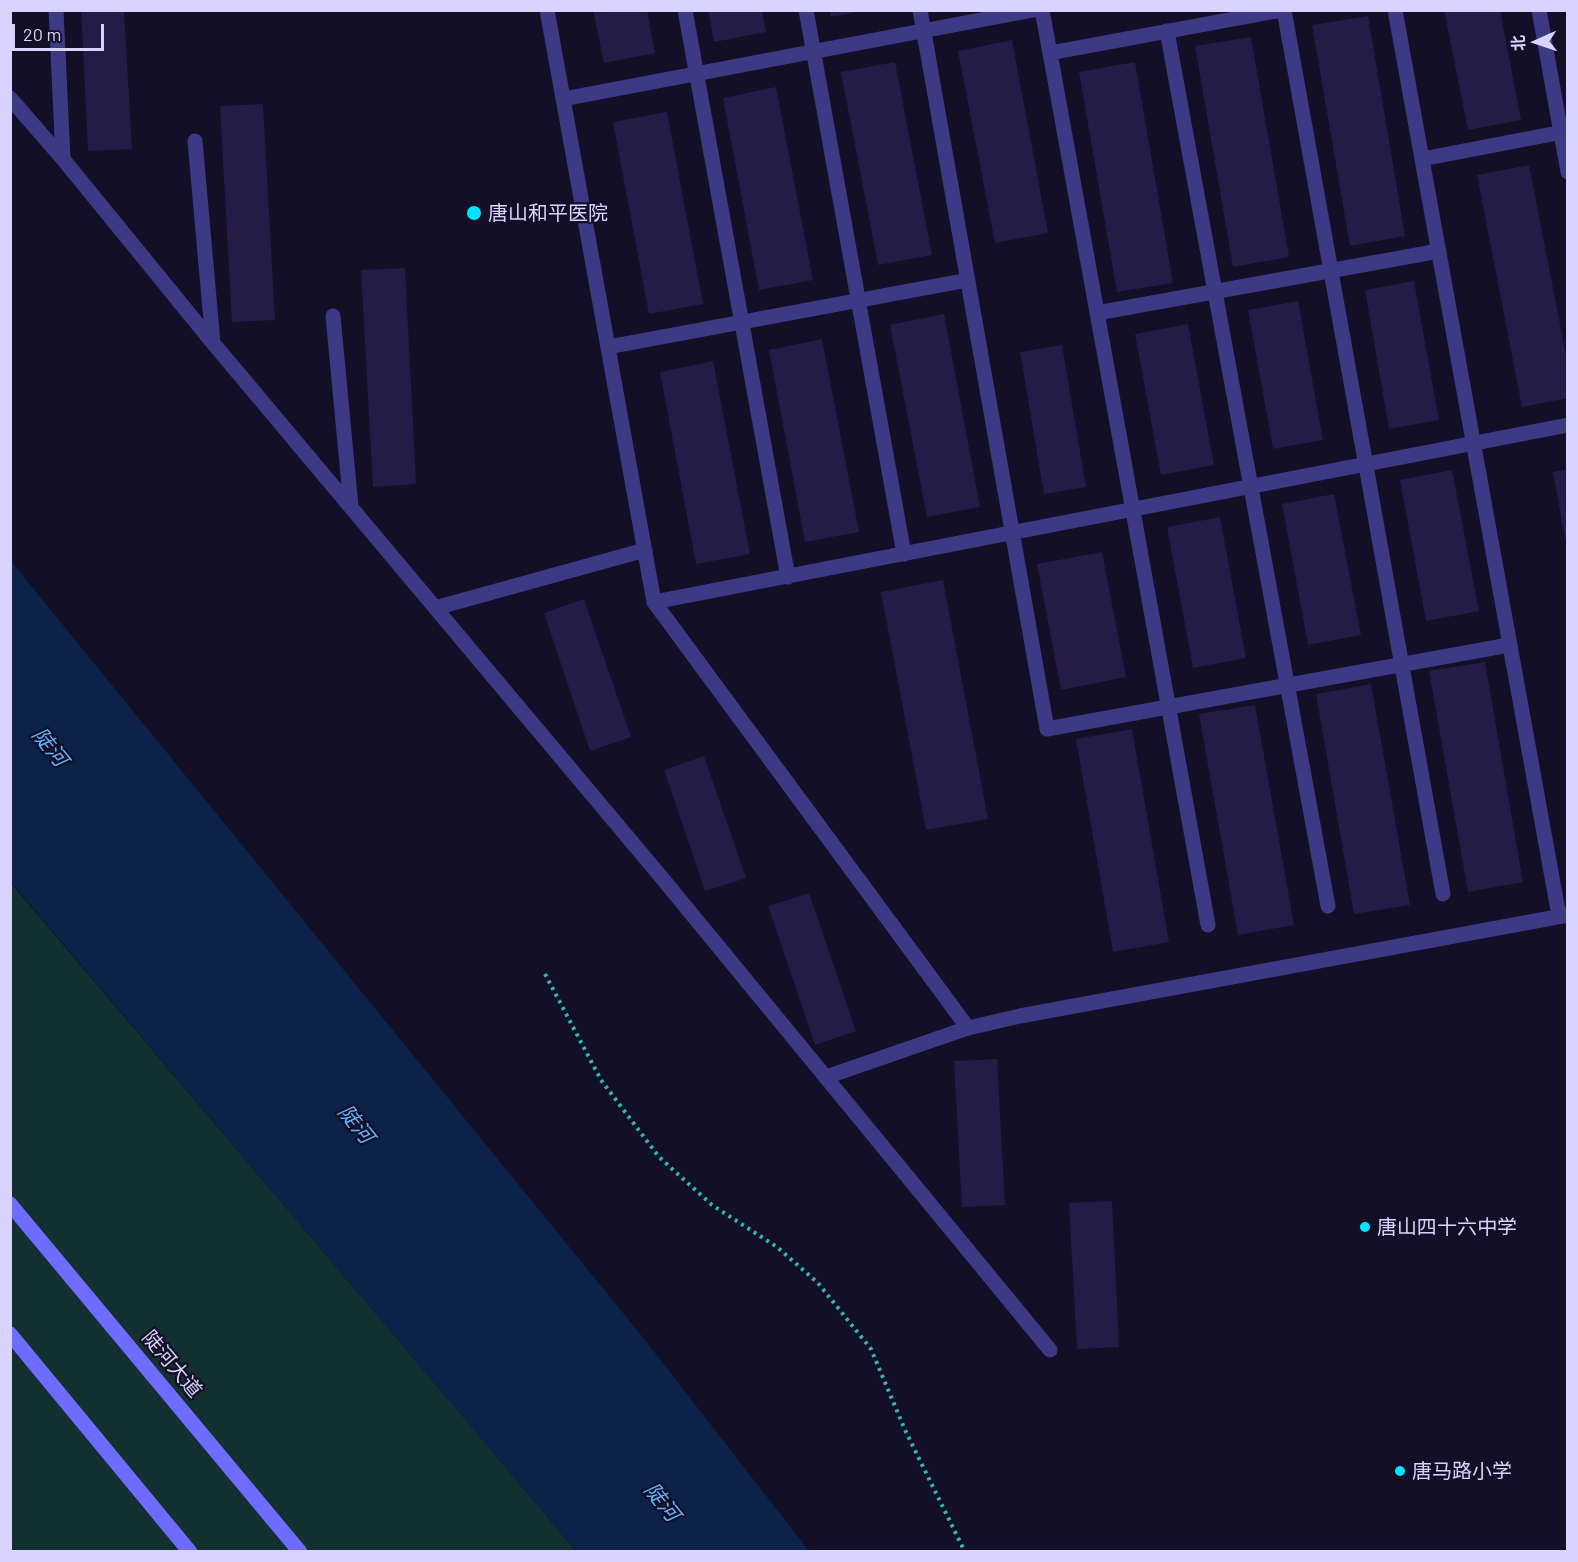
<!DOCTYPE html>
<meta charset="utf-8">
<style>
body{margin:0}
#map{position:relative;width:1578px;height:1562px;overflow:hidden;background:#130f26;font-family:Barlow,"Noto Sans SC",sans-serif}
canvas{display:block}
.frame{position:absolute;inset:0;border:12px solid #d9d4ff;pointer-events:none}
.north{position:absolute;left:1506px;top:12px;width:60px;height:60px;-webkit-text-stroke:4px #130f26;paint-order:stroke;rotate:267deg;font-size:16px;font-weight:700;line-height:24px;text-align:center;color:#d9d4ff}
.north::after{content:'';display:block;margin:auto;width:21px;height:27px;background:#d9d4ff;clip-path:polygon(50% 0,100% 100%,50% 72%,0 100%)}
.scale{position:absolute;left:12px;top:24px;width:92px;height:27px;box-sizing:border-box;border:3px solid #d9d4ff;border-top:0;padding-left:8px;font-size:18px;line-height:21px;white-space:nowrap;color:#d9d4ff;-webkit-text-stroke:4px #130f26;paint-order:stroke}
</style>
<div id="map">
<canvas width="1578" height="1562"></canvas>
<div class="frame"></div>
<div class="north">北</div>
<div class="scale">20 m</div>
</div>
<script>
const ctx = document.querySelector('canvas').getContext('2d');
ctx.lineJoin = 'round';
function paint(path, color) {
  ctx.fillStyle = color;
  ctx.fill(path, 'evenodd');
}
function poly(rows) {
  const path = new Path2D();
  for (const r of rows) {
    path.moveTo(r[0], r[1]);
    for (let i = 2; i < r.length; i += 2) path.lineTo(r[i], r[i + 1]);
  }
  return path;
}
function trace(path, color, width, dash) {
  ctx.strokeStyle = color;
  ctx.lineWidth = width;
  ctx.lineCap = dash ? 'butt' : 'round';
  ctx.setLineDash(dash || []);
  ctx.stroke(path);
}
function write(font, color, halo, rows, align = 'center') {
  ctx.font = font + ' Barlow,"Noto Sans SC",sans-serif';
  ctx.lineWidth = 4.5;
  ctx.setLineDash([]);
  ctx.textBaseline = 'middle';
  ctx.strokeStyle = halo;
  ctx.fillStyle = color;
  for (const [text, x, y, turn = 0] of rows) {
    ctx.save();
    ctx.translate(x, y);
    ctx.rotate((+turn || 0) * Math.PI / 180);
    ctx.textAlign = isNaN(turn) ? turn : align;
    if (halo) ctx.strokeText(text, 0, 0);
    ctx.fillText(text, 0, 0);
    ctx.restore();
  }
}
paint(poly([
 [10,882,487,1445,576,1551,11,1551]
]), '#12302f');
paint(poly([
 [10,560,641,1335,809,1551,576,1551,11,882]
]), '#0c2248');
paint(poly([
 [81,10,124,10,132,149,88,151],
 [593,10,647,10,655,53,604,63],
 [708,10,762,10,766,32,714,42],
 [830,10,857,10,857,12,831,17],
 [1444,10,1500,10,1521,120,1468,130],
 [1368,16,1405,236,1350,246,1312,25],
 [1251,37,1289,257,1233,267,1195,46],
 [1012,40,1048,233,995,243,958,51],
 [895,62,932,255,878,265,841,72],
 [1135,62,1173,283,1117,292,1079,72],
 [776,87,813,280,759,290,723,98],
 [263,104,275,320,232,322,220,106],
 [667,112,703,304,649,314,613,122],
 [1529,165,1568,365,1568,398,1522,407,1477,175],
 [405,268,416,484,373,487,361,270],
 [1414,281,1439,420,1389,429,1365,290],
 [1298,301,1323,440,1273,449,1248,310],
 [944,314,980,507,927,517,890,325],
 [1188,324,1214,465,1161,475,1135,334],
 [822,339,859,532,805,542,769,350],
 [1062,345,1086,487,1044,494,1020,352],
 [713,361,750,554,696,564,660,372],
 [1568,469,1568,543,1566,543,1553,472],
 [1452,470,1479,611,1426,621,1400,480],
 [1334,494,1361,635,1308,645,1282,504],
 [1220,517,1246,658,1193,668,1167,527],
 [1102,552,1126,677,1061,690,1037,564],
 [943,580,988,819,926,830,881,592],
 [584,599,631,737,590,751,544,613],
 [1485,662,1523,882,1468,892,1429,671],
 [1371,684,1410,905,1354,914,1316,694],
 [1255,705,1294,925,1238,935,1199,714],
 [1132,729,1169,942,1113,952,1076,739],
 [704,756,746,878,705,891,664,770],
 [809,893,856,1031,815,1045,768,906],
 [997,1059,1005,1205,962,1207,954,1061],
 [1112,1201,1119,1347,1077,1349,1069,1203]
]), '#241b47');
trace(poly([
 [545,974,601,1080,659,1157,712,1205,777,1247,818,1283,871,1349,905,1430,965,1552]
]), '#2fb8b0', 4, [3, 4.5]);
trace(poly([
 [56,10,63,159],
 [685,10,788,577],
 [806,10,904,554],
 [920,10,1047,729,1509,645],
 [1284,10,1443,894],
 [1539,10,1568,172],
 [1167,31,1328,906],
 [1050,53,1208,925],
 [10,98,63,159,213,343,662,878,1050,1350],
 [563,99,1033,10],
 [195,141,213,343],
 [1422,159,1568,131],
 [1097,313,1439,251],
 [333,316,351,507],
 [608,347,968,280],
 [654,602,1568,425],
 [435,608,645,550],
 [826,1077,968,1028]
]), '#3d3a85', 15);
trace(poly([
 [547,10,654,602,968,1028,1020,1016,1568,915],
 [1042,10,1050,53,1282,10],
 [1395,10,1559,916]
]), '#3d3a85', 15);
trace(poly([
 [10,1204,300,1552],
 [10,1334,190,1552]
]), '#6f6bff', 15);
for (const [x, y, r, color] of [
 [474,213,8,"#00e5ff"],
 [1365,1227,6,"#00e5ff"],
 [1400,1471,6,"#00e5ff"]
]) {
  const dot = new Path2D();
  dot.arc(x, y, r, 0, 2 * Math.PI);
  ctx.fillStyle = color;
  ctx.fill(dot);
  trace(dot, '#130f26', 2);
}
write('20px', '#d9d4ff', '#130f26', [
 ["唐山和平医院",488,213],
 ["唐山四十六中学",1377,1227],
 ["唐马路小学",1412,1471]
], 'left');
write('20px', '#d9d4ff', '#130f26', [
 ["陡河大道",172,1364,50]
]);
write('italic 21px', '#62b6ff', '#130f26', [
 ["陡河",50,747,51],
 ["陡河",356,1124,51],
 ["陡河",662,1502,51]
]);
</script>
